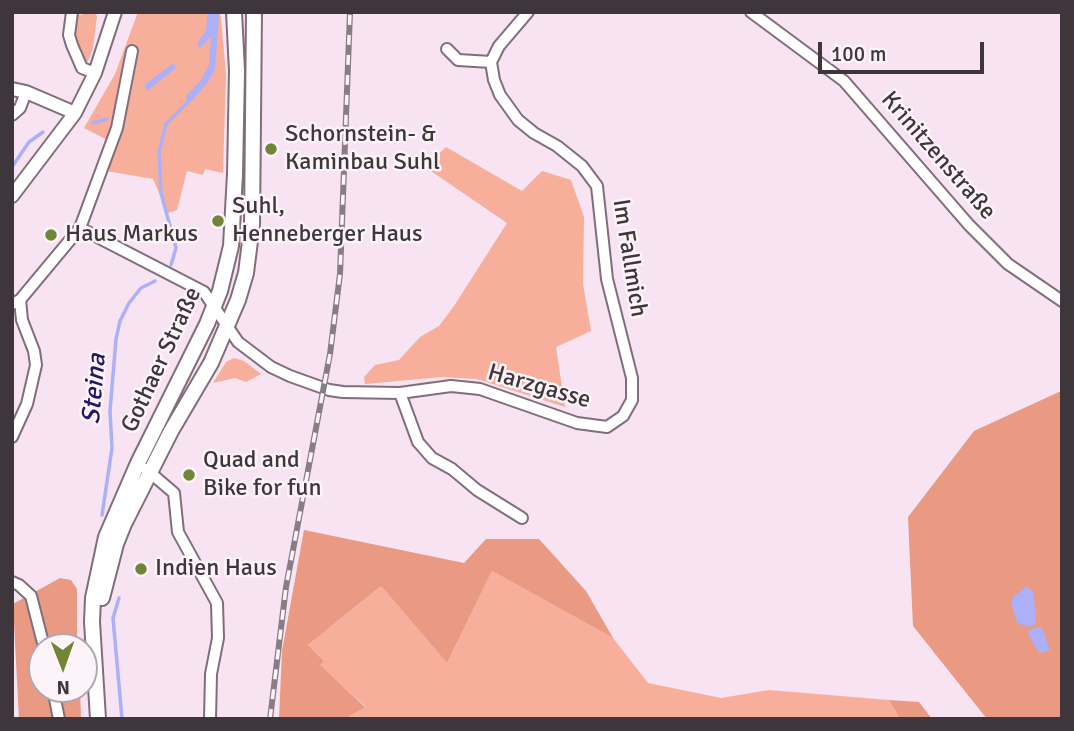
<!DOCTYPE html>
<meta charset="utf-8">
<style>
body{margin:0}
#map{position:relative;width:1074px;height:731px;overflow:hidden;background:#f7e3f1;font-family:Signika,sans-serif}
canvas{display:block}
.frame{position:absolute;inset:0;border:14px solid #3e363b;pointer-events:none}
.north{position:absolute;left:28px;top:633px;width:70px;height:70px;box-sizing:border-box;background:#fdf4fa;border:2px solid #b1a8ae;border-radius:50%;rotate:179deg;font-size:19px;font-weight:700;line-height:28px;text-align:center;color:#3e363b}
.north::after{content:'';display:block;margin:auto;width:24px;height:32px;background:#718536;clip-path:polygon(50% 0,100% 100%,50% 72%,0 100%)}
.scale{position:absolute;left:818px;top:42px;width:166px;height:32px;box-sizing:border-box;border:4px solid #3e363b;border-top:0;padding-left:9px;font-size:21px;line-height:24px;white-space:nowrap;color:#3e363b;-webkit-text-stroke:5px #fdf4fa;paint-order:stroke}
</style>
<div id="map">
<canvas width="1074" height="731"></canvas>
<div class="frame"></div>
<div class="north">N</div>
<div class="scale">100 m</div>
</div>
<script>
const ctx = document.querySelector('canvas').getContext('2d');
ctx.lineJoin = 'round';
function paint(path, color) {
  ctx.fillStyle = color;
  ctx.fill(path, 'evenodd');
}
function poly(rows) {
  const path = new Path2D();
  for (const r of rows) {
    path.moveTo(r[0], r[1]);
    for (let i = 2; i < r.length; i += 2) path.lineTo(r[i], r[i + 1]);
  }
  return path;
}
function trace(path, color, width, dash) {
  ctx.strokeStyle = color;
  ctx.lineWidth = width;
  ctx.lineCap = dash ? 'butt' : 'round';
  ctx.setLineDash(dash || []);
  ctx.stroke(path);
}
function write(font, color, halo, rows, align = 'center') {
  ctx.font = font + ' Signika,sans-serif';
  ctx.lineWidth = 5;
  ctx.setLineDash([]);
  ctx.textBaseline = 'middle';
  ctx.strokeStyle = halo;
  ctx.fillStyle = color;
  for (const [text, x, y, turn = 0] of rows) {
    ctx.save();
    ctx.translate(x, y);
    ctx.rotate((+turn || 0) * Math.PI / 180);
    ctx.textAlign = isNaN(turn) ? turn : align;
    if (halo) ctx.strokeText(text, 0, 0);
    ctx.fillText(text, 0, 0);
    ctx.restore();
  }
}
paint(poly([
 [83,12,94,12,97,16,93,48,88,62,81,57,73,32,74,15,82,15],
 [138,12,219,12,221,18,226,74,223,173,205,169,203,175,187,171,177,210,168,213,153,179,106,171,115,144,84,128,115,74],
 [446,147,522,191,542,171,571,180,584,217,583,284,591,331,556,347,565,407,477,379,442,377,365,384,364,377,375,365,399,360,420,337,439,326,454,306,507,223,425,167],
 [234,358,244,361,261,374,246,382,235,378,213,383,226,362],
 [492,571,613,638,648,683,721,698,769,690,889,700,900,719,344,719,365,706,319,665,324,661,308,645,381,586,447,663]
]), '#f7ae9a');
paint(poly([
 [1061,391,1062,719,987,719,913,626,908,517,974,431],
 [304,530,464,563,486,539,539,539,586,591,613,638,492,571,447,663,381,586,308,645,324,661,320,665,365,707,344,719,279,719,282,651],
 [60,578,71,580,77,589,77,647,42,647,42,689,80,689,81,719,19,719,13,604],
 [889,700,919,702,932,719,900,719]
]), '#ea9983');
paint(poly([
 [208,12,219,12,215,69,208,82,189,104,185,97,201,80,209,65,211,36,200,48,197,44,206,30],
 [173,63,176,68,147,91,144,85],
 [1027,586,1033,592,1036,617,1035,624,1029,627,1017,623,1011,602,1013,597],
 [1034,628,1042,628,1050,650,1039,653,1027,632]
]), '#abb0f9');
trace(poly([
 [93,123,107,119],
 [12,167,29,142,43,132],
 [171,265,176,248,161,193,159,152,166,124,191,99],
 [102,515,112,448,110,411,116,339,120,321,129,303,141,288,155,281],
 [119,598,113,618,122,719]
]), '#abb0f9', 3.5);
const minor = poly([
 [72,12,69,35,72,45,82,68,95,73],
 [751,12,844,81,969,225,1008,264,1062,301],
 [447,49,458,60,491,62],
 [491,62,499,46,528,12],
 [12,115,20,108,26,92],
 [80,228,204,292,238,342,271,367,290,376,329,390,343,392,400,393,451,386,480,389,577,423,607,427,623,416,632,400,632,378,607,279,597,186,582,166,557,146,534,133,518,120,500,95,494,80,491,62],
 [12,304,20,300,80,228,117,128,132,51],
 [400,393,418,442,432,458,452,469,477,490,522,518],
 [12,437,27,404,36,365,34,351,22,320,20,300],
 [146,469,174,493,178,532,217,603,218,638,211,674,210,719],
 [12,582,19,585,31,596,44,647],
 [53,689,59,719]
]);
const tertiary = poly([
 [12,89,26,92,75,113],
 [12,196,75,113,95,73,115,12]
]);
const secondary = poly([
 [102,598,116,544,124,524,171,431,211,363,238,300,246,273,252,225,254,12],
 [98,719,92,622,93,598,106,537,138,463,207,324,220,291,231,246,235,174,237,71,234,12]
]);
trace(minor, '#806e7a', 14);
trace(tertiary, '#806e7a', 16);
trace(secondary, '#806e7a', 18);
trace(minor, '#fff', 10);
trace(tertiary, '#fff', 12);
trace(secondary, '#fff', 14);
const rail = poly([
 [270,719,286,587,330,354,340,274,350,12]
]);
trace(rail, '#897c85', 6);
trace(rail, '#fdf4fa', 3.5, [10]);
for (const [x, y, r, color] of [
 [271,149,7,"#718536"],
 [218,221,7,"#718536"],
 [51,235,7,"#718536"],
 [189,475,7,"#718536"],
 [141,569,7,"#718536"]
]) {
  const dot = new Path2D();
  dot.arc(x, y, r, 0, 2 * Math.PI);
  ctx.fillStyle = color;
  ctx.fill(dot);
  trace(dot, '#fdf4fa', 2.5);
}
write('24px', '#3e363b', '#fdf4fa', [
 ["Schornstein- &",285,135],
 ["Kaminbau Suhl",285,163],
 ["Suhl,",232,207],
 ["Henneberger Haus",232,235],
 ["Haus Markus",65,235],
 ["Quad and",203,461],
 ["Bike for fun",203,489],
 ["Indien Haus",155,569]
], 'left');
write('24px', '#3e363b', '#fdf4fa', [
 ["Krinitzenstraße",938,156,49],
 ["Im Fallmich",629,258,81],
 ["Gothaer Straße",162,360,-65],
 ["Harzgasse",539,387,16]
]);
write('italic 26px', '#221667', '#fdf4fa', [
 ["Steina",95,389,-85]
]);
</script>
